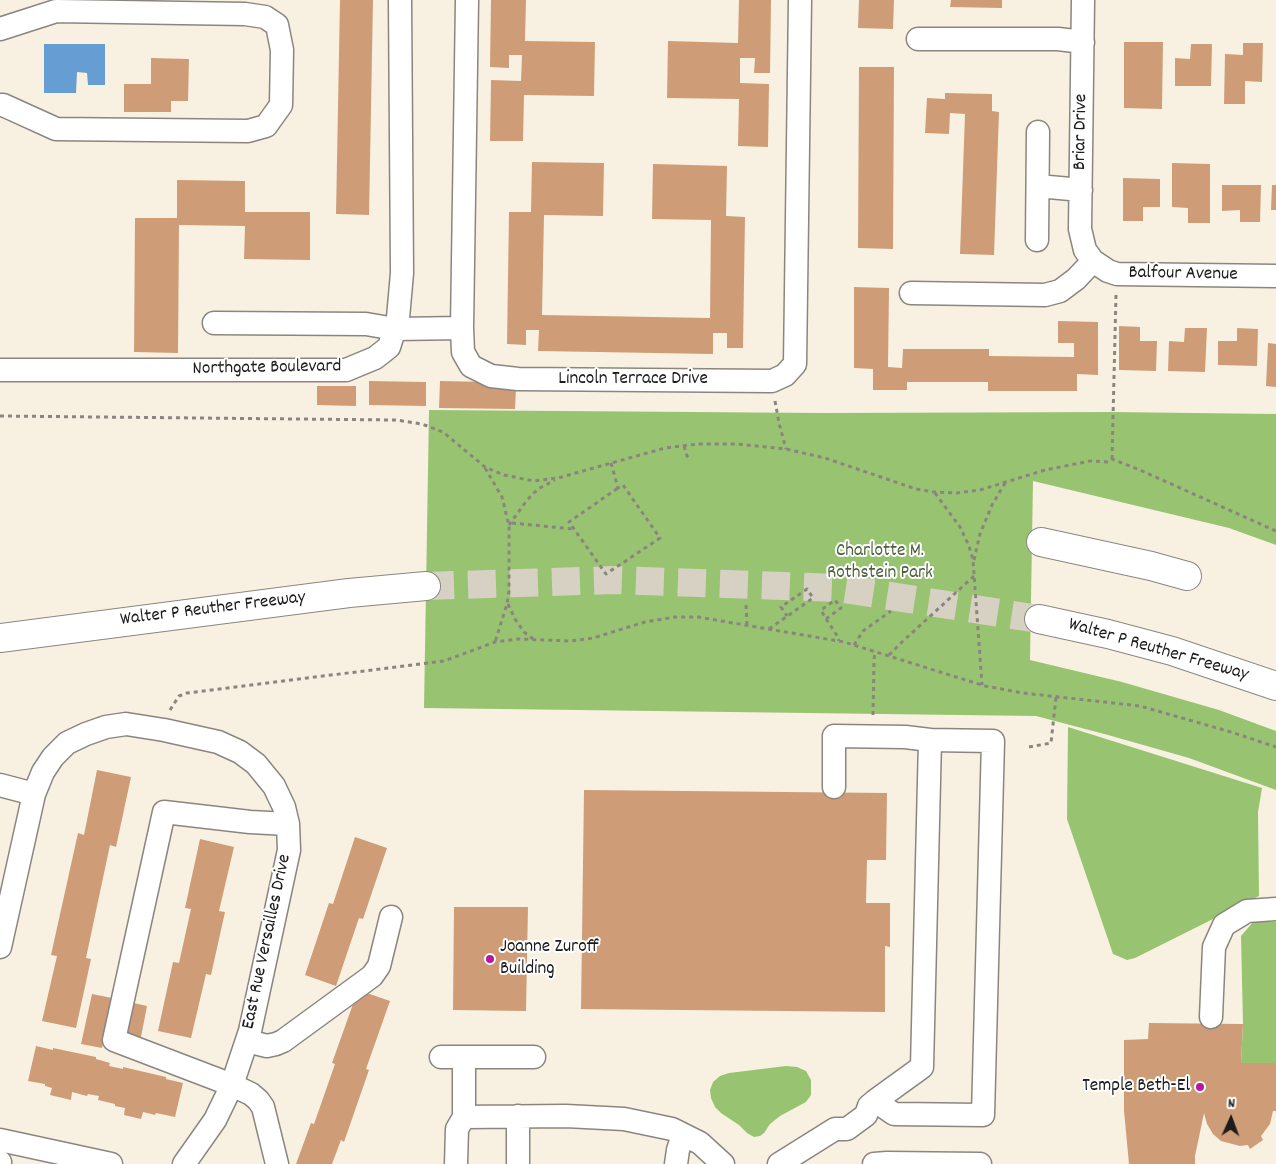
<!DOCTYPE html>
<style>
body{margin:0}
#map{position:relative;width:1276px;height:1164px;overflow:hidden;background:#f8f1e2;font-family:Dekko,sans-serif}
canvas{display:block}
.north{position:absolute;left:1206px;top:1094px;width:50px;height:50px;-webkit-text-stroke:4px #fff;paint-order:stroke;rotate:2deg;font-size:14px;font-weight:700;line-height:20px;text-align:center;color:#1c1c1c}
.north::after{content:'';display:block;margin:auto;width:18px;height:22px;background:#1c1c1c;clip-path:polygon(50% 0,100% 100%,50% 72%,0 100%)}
</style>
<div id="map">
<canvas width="1276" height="1164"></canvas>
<div class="north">N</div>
</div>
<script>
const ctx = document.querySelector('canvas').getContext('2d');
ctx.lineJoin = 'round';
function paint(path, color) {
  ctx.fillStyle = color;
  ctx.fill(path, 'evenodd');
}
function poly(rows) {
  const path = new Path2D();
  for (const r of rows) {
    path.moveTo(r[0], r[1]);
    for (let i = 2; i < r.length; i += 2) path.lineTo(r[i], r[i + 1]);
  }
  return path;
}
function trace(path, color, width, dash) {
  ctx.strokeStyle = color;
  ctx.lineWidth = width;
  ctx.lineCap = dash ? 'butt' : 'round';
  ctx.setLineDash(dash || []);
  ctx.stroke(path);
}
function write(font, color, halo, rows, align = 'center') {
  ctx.font = font + ' Dekko,sans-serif';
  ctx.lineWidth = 4;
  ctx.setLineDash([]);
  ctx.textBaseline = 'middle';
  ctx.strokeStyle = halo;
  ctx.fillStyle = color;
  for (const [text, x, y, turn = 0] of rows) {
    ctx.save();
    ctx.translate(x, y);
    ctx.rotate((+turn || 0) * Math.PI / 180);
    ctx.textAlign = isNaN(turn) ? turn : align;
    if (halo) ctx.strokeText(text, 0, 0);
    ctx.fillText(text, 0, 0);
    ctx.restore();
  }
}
paint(poly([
 [429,410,823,413,1111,412,1276,414,1276,545,1229,528,1033,481,1030,660,1122,682,1219,710,1276,731,1276,790,1189,758,1108,735,1036,716,424,708],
 [1068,727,1262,788,1258,812,1259,896,1135,958,1127,960,1113,954,1067,819],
 [1254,921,1276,922,1276,1063,1241,1063,1243,1024,1241,936],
 [786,1066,797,1067,806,1071,811,1080,811,1095,806,1102,780,1116,770,1124,764,1133,760,1136,754,1137,747,1133,739,1125,721,1113,715,1107,711,1098,710,1090,713,1082,720,1076,729,1073]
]), '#98c471');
paint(poly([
 [44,44,105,44,105,85,88,85,87,73,77,72,76,93,44,93]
]), '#669ed4');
paint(poly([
 [340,0,373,0,369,215,336,214],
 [491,0,526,0,525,41,595,42,594,96,524,95,523,141,490,141,491,80,521,81,522,55,509,55,509,68,490,67],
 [739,0,771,0,770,73,754,73,755,58,740,58,740,83,769,84,768,147,738,146,739,99,667,98,668,41,738,43],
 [859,0,894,0,893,29,858,28],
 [951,0,1002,0,1002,8,950,7],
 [1124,42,1163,42,1162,109,1124,108],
 [1243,43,1263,43,1262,82,1245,81,1245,104,1224,104,1225,54,1243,55],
 [1191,44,1212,44,1211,86,1175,86,1175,58,1190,59],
 [151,58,189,59,188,101,171,101,171,112,124,112,124,84,151,84],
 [859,67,894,67,893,249,858,248],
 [945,93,992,94,992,111,999,112,994,255,960,254,965,114,950,113,949,134,925,133,927,98,945,99],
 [532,162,604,163,603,216,544,215,542,315,710,318,711,220,652,219,653,164,727,166,726,216,745,217,743,348,727,348,727,333,713,333,713,354,538,351,539,330,526,330,526,345,507,344,509,212,531,212],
 [1172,163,1210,164,1210,223,1188,223,1188,208,1172,207],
 [1123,178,1160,179,1160,207,1143,207,1143,221,1123,221],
 [177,180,245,181,245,212,310,212,310,260,244,259,245,226,179,225,178,353,134,352,135,218,177,218],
 [1222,185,1261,185,1260,222,1240,222,1240,210,1222,211],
 [1272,185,1276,185,1276,210,1271,210],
 [854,287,889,288,888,367,902,368,903,349,989,349,989,356,1074,357,1074,343,1058,343,1058,321,1098,322,1098,375,1077,374,1077,391,988,391,988,382,907,382,907,390,873,390,873,369,854,368],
 [1119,326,1140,327,1140,341,1157,341,1156,371,1119,370],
 [1185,328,1207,328,1205,372,1168,371,1169,341,1184,342],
 [1237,328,1258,329,1257,366,1218,365,1218,341,1237,341],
 [1268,343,1276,344,1276,387,1266,386],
 [369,381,426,382,426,406,369,405],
 [440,381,490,382,490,387,516,388,515,409,439,408],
 [317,386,356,386,356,406,317,405],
 [97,770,131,777,116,847,110,845,86,958,91,959,76,1028,42,1021,57,956,51,955,78,833,84,835],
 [584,790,887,793,886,860,867,860,866,903,890,903,890,947,885,946,885,1012,581,1009],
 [355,837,387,848,363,919,359,918,336,986,305,975,329,903,333,904],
 [200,839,234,847,219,911,225,912,211,975,206,974,191,1038,158,1031,173,962,179,963,191,909,185,908],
 [454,907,528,907,526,1011,453,1010],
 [358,990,390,1001,366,1069,369,1070,344,1142,341,1140,332,1164,296,1164,311,1123,314,1124,335,1064,332,1063],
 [92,994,112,998,102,1048,81,1044],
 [129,1002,147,1006,141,1037,123,1033],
 [1149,1023,1243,1024,1241,1063,1276,1063,1276,1111,1273,1111,1270,1124,1261,1136,1263,1140,1250,1149,1248,1145,1240,1146,1221,1141,1213,1134,1207,1124,1204,1113,1195,1156,1195,1164,1129,1164,1124,1111,1124,1040,1148,1039],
 [36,1046,53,1050,53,1048,96,1057,96,1059,110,1063,109,1066,123,1069,123,1067,166,1077,166,1079,183,1083,175,1117,156,1113,155,1115,143,1112,141,1119,124,1115,125,1108,115,1106,115,1104,98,1100,99,1096,88,1094,87,1096,72,1092,71,1100,50,1095,52,1088,45,1086,45,1084,28,1081]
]), '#ce9d77');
trace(poly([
 [426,586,614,580,838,588,1039,619]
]), '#d7d1c4', 28, [28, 14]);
const minor = poly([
 [467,0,462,328,463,352,471,366,491,376,518,379,772,381,785,375,795,364,800,0],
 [1083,0,1080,229,1085,250,1093,261,1108,271,1117,274,1276,276],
 [0,29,56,11,245,14,265,17,277,25,282,50,281,105,266,126,248,131,56,129,3,105,0,105],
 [918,39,1058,39,1083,42],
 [1038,186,1081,190],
 [1037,240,1038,132],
 [911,293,1045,295,1060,291,1076,279,1093,261],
 [214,323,366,324,395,329,462,328],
 [0,370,346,370,375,358,389,347,398,318,402,273,400,0],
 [0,785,34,794],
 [834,787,834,736,905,737,930,740],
 [0,947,34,794,43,772,53,757,67,743,86,734,106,727,126,724,164,730,218,742,240,752,256,764,274,786,284,807,288,824,289,850,250,1031,232,1085,215,1120,184,1164],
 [1211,1017,1214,947,1224,925,1247,911,1276,909],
 [247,1041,267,1046,276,1044,283,1041,372,976,379,966,391,917],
 [441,1057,534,1057],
 [464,1117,464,1057],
 [0,1140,111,1164],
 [0,1162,0,1164],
 [277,1164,263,1107,258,1100,251,1094,232,1085,114,1040,164,812,250,822,288,824],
 [456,1164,457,1129,464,1117,566,1116,624,1119,672,1129,700,1143,723,1164],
 [518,1164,518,1116],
 [676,1164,678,1150,683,1135],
 [779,1164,835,1129,847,1129,866,1115,869,1106,875,1101,922,1067,930,740,993,741,983,1115,894,1114,875,1101],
 [874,1164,887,1163,980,1164]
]);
const highway = poly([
 [1041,542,1151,566,1187,576],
 [1039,619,1108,634,1172,651,1276,686],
 [0,638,349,593,426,586]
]);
trace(minor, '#8a867f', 25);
trace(highway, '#8a867f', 30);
trace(poly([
 [775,401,779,423,786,449],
 [0,416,396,420,422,424,443,432,485,467,504,475,534,481,558,478,665,448,698,444,737,444,786,449,825,458,916,489,934,492,957,493,980,490,1045,470,1090,461,1108,462,1112,459,1140,470,1276,531],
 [684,446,688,459],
 [1112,459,1116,295],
 [611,463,618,488,623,485,660,538,606,574,569,522,618,488],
 [485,468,502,497,509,526,509,591,507,604,495,642],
 [935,493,960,527,969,546,973,560,982,685],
 [512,523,573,529],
 [509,525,527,500,538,489,555,480],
 [974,560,980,534,992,505,1005,483],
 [508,604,515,619,524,632,533,639],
 [746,605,747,625],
 [826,619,841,608,835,600,821,610,826,619,838,637,839,641],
 [769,629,813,598,807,589,781,607,787,616],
 [854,645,863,631,891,611],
 [889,655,902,642,974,576],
 [170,710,179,696,187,693,444,661,495,642,519,639,570,641,593,638,645,622,675,617,698,617,844,642,985,686,1023,693,1140,706,1231,732,1276,747],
 [873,715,874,660,875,651],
 [1029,747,1051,743,1056,697]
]), '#8a867f', 3, [4, 4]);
trace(minor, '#fff', 22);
trace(highway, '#fff', 28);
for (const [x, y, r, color] of [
 [490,959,5,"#b5179e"],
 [1200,1087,5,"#b5179e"]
]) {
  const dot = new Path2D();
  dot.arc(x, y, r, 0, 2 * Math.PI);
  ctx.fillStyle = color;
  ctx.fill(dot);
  trace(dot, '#fff', 2);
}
write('19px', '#1c1c1c', '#fff', [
 ["Briar Drive",1082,132,-89],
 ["Balfour Avenue",1183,275,1],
 ["Northgate Boulevard",267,369,-1],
 ["Lincoln Terrace Drive",633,380],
 ["Walter P Reuther Freeway",213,610,-7],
 ["Walter P Reuther Freeway",1158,651,16],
 ["East Rue Versailles Drive",268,942,-78]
]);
write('19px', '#4e5f3e', '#fff', [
 ["Charlotte M.",880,552],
 ["Rothstein Park",880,574]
]);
write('19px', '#1c1c1c', '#fff', [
 ["Joanne Zuroff",500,948],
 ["Building",500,970],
 ["Temple Beth-El",1190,1087,"right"]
], 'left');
</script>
